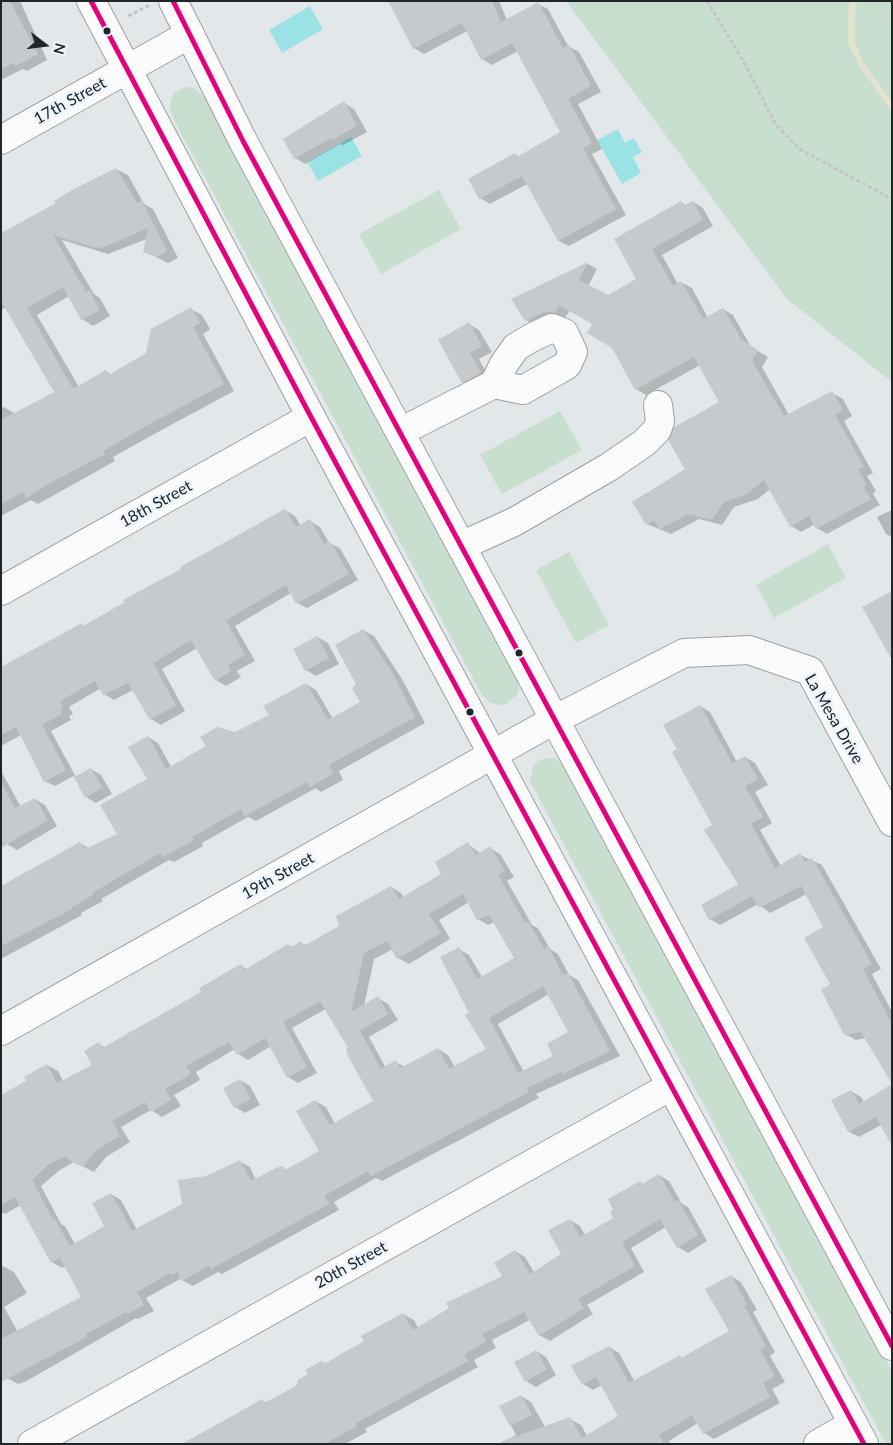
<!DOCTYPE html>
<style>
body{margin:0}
#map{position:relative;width:893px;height:1445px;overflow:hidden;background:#e2e7ea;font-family:Lato,sans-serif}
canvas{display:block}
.frame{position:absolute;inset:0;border:2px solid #222528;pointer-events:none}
.north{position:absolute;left:20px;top:20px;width:50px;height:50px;-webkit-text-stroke:4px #ecf4fc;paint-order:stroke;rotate:105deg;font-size:14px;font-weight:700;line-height:20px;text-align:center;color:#222528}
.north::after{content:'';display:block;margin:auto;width:18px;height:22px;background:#222528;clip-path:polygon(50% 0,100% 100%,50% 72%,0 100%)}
</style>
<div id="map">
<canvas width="893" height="1445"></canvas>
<div class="frame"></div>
<div class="north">N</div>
</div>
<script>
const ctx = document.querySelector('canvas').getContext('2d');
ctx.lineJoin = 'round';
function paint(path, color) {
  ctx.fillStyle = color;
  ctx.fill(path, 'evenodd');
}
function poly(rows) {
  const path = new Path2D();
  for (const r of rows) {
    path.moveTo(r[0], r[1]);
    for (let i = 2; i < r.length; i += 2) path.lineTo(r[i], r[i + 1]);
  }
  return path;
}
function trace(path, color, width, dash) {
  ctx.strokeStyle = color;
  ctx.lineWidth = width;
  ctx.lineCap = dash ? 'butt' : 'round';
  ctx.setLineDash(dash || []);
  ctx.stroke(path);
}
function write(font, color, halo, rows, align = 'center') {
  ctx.font = font + ' Lato,sans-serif';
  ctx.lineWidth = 5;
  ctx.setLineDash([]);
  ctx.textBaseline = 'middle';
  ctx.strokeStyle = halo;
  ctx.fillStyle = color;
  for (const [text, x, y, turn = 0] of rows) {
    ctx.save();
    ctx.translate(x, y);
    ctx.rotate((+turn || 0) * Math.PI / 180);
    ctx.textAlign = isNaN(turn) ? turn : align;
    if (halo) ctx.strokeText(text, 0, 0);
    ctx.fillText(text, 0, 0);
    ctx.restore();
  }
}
paint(poly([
 [566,1,892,1,892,382,787,299],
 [185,87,193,88,206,98,517,675,519,689,517,695,506,704,498,705,489,702,482,695,175,122,170,108,171,101,173,94],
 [439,190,461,229,381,274,359,234],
 [560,411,582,450,502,494,480,455],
 [828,544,846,578,774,618,756,585],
 [569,552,609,625,576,643,536,570],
 [545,758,554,758,567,768,892,1371,892,1444,886,1444,534,789,530,781,533,766,538,761]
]), '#c8dfd0');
paint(poly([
 [851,1,857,1,855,14,855,41,862,60,892,102,892,112,861,69,848,44,848,12]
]), '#e4e1ce');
paint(poly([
 [310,6,323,29,282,53,269,30],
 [618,129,625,143,634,138,642,152,633,157,641,173,622,184,597,140],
 [351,137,362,156,318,181,307,162]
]), '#9be2e4');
paint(poly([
 [1,1,20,1,47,60,27,71,23,69,1,80],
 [389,1,499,1,507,20,538,4,548,9,568,46,579,52,601,92,578,104,602,149,592,154,626,215,569,246,559,241,527,184,490,204,480,198,515,154,520,157,562,133,518,51,492,65,482,59,467,31,424,54,414,48],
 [344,103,354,109,367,132,343,145,340,144,305,164,295,158],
 [116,169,128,175,144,204,153,209,178,258,168,263,144,251,147,239,108,254,62,240,94,294,100,298,110,316,93,326,82,319,69,296,37,315,79,387,106,371,112,375,148,354,191,309,202,315,210,329,203,334,234,391,158,432,113,457,115,461,38,504,31,500,1,516,1,409,4,407,15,414,55,392,6,307,1,310,1,235],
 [681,202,686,206,693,202,703,208,713,226,662,255,678,284,681,282,692,288,708,318,723,309,733,315,751,347,768,357,762,367,789,415,832,393,843,399,852,416,844,421,873,473,867,476,876,491,873,494,880,505,827,534,817,528,815,524,801,532,791,526,770,489,758,499,734,507,722,525,699,519,671,534,647,524,686,470,721,403,700,365,646,395,636,389,613,347,594,324,570,310,565,318,556,316,536,326,526,320,513,300,588,264,597,269,588,286,608,296,638,279,615,239],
 [469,324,479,330,492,352,479,359,490,379,473,388,463,382],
 [285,510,295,516,301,526,310,521,320,527,329,543,340,548,358,580,307,608,297,603,291,593,235,626,255,661,237,671,241,677,226,686,216,680,197,648,162,669,185,711,161,725,151,719,133,690,114,700,104,694,101,688,69,707,73,714,69,716,71,720,51,731,76,777,91,769,101,775,112,794,96,803,86,797,74,776,55,786,45,781,21,735,1,746,1,669,82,625,84,626],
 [892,510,892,537,886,534,877,517],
 [363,630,374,636,402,679,425,723,339,771,343,780,321,792,316,788,256,821,248,817,202,843,203,846,174,862,169,860,101,899,103,901,81,913,82,915,1,959,1,887,80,843,90,849,119,835,148,780,148,737,158,743,171,767,270,715,306,684,316,690,333,719,362,702,357,684],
 [317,637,328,643,339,664,316,676,306,670],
 [700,706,710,712,737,762,745,757,755,763,768,785,755,792,772,823,760,830,781,866,800,855,822,865,881,969,872,974,892,1012,892,1082,866,1038,856,1040,845,1034,832,985,825,928,807,894,770,913,758,904,720,925,710,919,702,906,739,884,705,831,714,826,679,750],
 [1,771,21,807,35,799,45,805,57,826,17,850,7,844,1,832],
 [468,844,480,853,490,848,500,854,514,877,507,881,532,925,538,928,550,949,558,954,569,975,578,980,620,1056,536,1094,539,1098,382,1181,376,1178,334,1202,339,1210,222,1274,218,1272,193,1286,180,1279,146,1298,154,1311,138,1319,136,1318,25,1382,18,1384,7,1378,1,1371,1,1267,3,1266,14,1272,27,1293,4,1307,18,1332,83,1297,66,1266,62,1268,52,1262,21,1205,5,1214,1,1212,1,1097,28,1081,47,1065,58,1071,63,1081,93,1065,99,1044,106,1048,203,992,241,966,247,969,288,945,292,947,301,943,306,945,340,927,391,887,401,893,404,898,443,874],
 [469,902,478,919,488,925,495,922,515,958,482,977,469,955,459,949,471,1014,488,1049,455,1067,448,1055,438,1049,405,1067,396,1062,386,1068,369,1037,398,1020,388,1004,378,998,364,1006,374,959,393,949,398,958,409,964,450,939,439,920],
 [549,994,570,1033,555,1056,524,1072,498,1024],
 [326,1009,350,1048,375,1102,335,1124,326,1107,315,1101,321,1151,287,1170,283,1168,256,1180,250,1167,239,1161,206,1177,184,1205,137,1230,121,1200,111,1194,106,1227,75,1244,65,1226,61,1224,41,1186,60,1170,74,1162,94,1172,106,1157,130,1142,121,1127,151,1110,162,1117,181,1106,174,1095,200,1080,196,1072,235,1049,238,1054,248,1060,271,1046,288,1077,298,1083,317,1073,292,1028],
 [240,1080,250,1086,260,1105,245,1113,235,1107],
 [892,1086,881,1125,859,1137,848,1131,851,1091,861,1097,864,1102],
 [659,1175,669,1181,682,1204,688,1207,707,1241,688,1253,678,1247,666,1227,631,1248,644,1272,587,1305,593,1314,550,1341,539,1335,530,1320,492,1340,496,1348,474,1360,478,1367,365,1429,367,1432,345,1444,182,1444,262,1400,266,1403,297,1387,322,1362,326,1364,366,1341,403,1314,414,1320,418,1328,504,1277,515,1251,525,1257,534,1272,563,1255,570,1220,580,1226,585,1235,615,1219,640,1183,643,1185],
 [731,1276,741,1282,757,1310,753,1312,775,1352,770,1356,785,1382,772,1389,780,1403,714,1439,704,1433,698,1423,669,1441,670,1444,500,1444,516,1435,501,1407,521,1396,531,1402,545,1427,570,1419,581,1425,587,1436,620,1417,602,1385,593,1390,583,1384,609,1347,619,1353,635,1382,680,1356,683,1359,731,1332],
 [536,1351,546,1357,556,1375,536,1387,526,1381]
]), '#0003');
paint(poly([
 [1,1,10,1,38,54,16,66,14,63,1,69],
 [388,1,492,1,501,22,538,2,563,48,569,45,591,86,568,99,592,143,583,148,616,209,558,241,522,176,479,199,468,179,515,153,517,157,560,132,512,43,481,60,462,23,413,49],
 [344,101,357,126,332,140,331,138,294,159,283,139],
 [116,168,137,203,142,201,167,251,156,257,143,252,148,228,104,247,96,248,53,235,86,292,89,290,100,310,81,320,63,287,27,308,73,389,106,370,109,375,146,353,151,329,191,307,200,323,193,327,224,384,146,426,103,451,105,454,48,484,26,498,23,492,1,504,1,420,54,392,1,301,1,233,56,203,54,201,74,189],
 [681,201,683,206,693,201,703,220,652,249,673,286,681,281,703,319,723,308,741,339,758,350,752,361,784,416,832,391,843,410,835,415,864,467,858,470,866,484,864,488,871,499,816,529,809,516,790,527,764,480,747,494,724,502,712,520,688,514,660,529,654,520,646,525,632,502,685,469,668,440,674,427,719,402,694,357,635,390,612,348,587,333,592,324,559,305,555,313,546,311,525,321,511,299,588,262,579,280,608,295,636,279,614,239],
 [469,322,482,346,470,353,481,373,462,383,438,340],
 [285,509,296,527,310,519,324,544,330,541,349,574,296,604,286,585,226,620,245,655,228,665,231,671,215,681,191,640,153,663,176,705,150,720,128,683,103,695,95,681,60,701,63,708,60,710,62,714,42,725,66,770,44,782,16,727,1,735,1,667,82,623,83,626,125,602,123,600,181,569,180,567],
 [892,591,892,660,862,607],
 [363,629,392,672,415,717,329,765,333,774,310,787,307,782,245,816,241,809,192,837,194,840,163,857,160,853,92,893,93,895,72,907,72,909,1,946,1,886,80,842,85,849,117,834,100,805,147,779,128,747,148,736,166,769,206,746,200,737,217,727,235,732,269,715,263,706,306,683,328,720,360,702,352,688,356,684,335,645],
 [317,636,329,658,305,671,293,649],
 [700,705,732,763,745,756,758,779,745,786,763,817,751,824,775,868,800,853,805,862,812,858,872,964,863,969,892,1024,892,1146,876,1117,848,1132,831,1100,851,1090,859,1104,892,1084,861,1032,844,1035,821,990,830,984,804,938,823,927,801,886,759,908,752,896,709,920,701,905,738,884,704,830,712,825,672,752,677,749,663,725],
 [91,768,102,788,85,798,74,777],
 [1,782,15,808,35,798,48,820,1,848],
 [468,842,476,855,490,846,505,871,498,875,525,923,528,921,544,949,548,946,563,975,568,973,610,1051,586,1063,586,1062,563,1074,561,1072,527,1088,529,1092,371,1176,368,1171,324,1196,329,1204,211,1269,209,1265,182,1281,177,1272,172,1275,170,1273,137,1292,144,1305,127,1314,126,1312,86,1334,87,1337,1,1382,1,1339,81,1297,60,1258,51,1263,15,1197,1,1205,1,1095,26,1081,24,1077,47,1064,57,1083,92,1065,84,1051,99,1042,102,1048,201,992,199,988,241,964,244,970,288,944,290,948,301,941,304,946,339,926,336,916,391,886,399,899,441,874,435,862],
 [463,894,477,920,489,915,514,958,477,979,459,947,440,957,469,1013,465,1015,486,1049,449,1069,438,1048,400,1068,396,1060,381,1069,360,1031,388,1014,378,996,351,1012,364,953,387,941,397,959,441,933,429,914],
 [543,986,568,1032,547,1044,553,1056,518,1073,489,1018],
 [320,1001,348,1048,346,1049,348,1056,373,1101,330,1125,315,1100,296,1111,319,1151,285,1170,283,1166,276,1168,251,1181,240,1160,206,1176,178,1180,182,1204,132,1231,111,1193,92,1203,104,1226,70,1246,55,1219,53,1220,32,1180,49,1164,66,1156,73,1163,83,1167,95,1151,120,1136,112,1121,145,1102,151,1112,171,1100,165,1089,191,1074,186,1066,229,1042,237,1055,265,1038,287,1078,307,1067,283,1022],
 [240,1079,251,1099,234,1108,223,1088],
 [659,1174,675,1202,678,1200,698,1235,677,1248,660,1219,622,1242,635,1266,578,1299,584,1308,539,1336,524,1312,482,1334,486,1342,464,1354,468,1361,356,1423,357,1426,325,1444,183,1444,262,1399,264,1403,296,1386,298,1380,308,1374,305,1370,322,1361,324,1364,364,1341,361,1336,403,1313,413,1330,449,1308,446,1303,502,1276,494,1263,515,1250,530,1274,561,1254,548,1230,570,1219,580,1237,613,1218,610,1212,613,1210,608,1199,640,1181,642,1184],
 [731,1275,747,1304,744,1306,766,1346,760,1350,775,1376,763,1383,770,1397,703,1434,692,1415,659,1435,664,1444,501,1444,501,1442,570,1417,582,1438,618,1416,596,1377,582,1385,571,1366,609,1346,629,1383,680,1355,681,1358,729,1331,705,1289],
 [536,1350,547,1369,525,1382,514,1362],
 [521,1395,532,1415,510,1426,499,1406]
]), '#c7cacd');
const minor = poly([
 [1,140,190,34],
 [400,432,494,384,504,364,516,347,531,338,552,328,564,333,573,352,567,365,523,390,494,384],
 [461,546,514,522,609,467,644,443,657,430,660,421,658,405],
 [1,591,311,417],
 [1,1031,554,720,684,653,749,650,810,671,892,822],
 [32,1444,671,1086],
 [818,1444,853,1424]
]);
const major = poly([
 [91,1,311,417,864,1444],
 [173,1,243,141,892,1346]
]);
trace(minor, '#9da0a2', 30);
trace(major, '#9da0a2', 30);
trace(poly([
 [707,1,744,62,776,125,801,150,892,199],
 [128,16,150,5]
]), '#c4c5c6', 3, [4, 2.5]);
trace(minor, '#fbfbfc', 28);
trace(major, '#fbfbfc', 28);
trace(poly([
 [91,1,311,417,864,1444],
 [173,1,243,141,892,1346]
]), '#e5007d', 5);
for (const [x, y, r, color] of [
 [107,31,4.5,"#222528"],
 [519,653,4.5,"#222528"],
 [470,712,4.5,"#222528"]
]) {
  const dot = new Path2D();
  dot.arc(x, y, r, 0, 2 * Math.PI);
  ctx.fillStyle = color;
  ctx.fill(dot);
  trace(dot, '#ecf4fc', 2);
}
write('16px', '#222528', '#ecf4fc', [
 ["17th Street",70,101,-29],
 ["18th Street",156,504,-29],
 ["La Mesa Drive",834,719,60],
 ["19th Street",278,876,-29],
 ["20th Street",351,1265,-29]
]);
</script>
